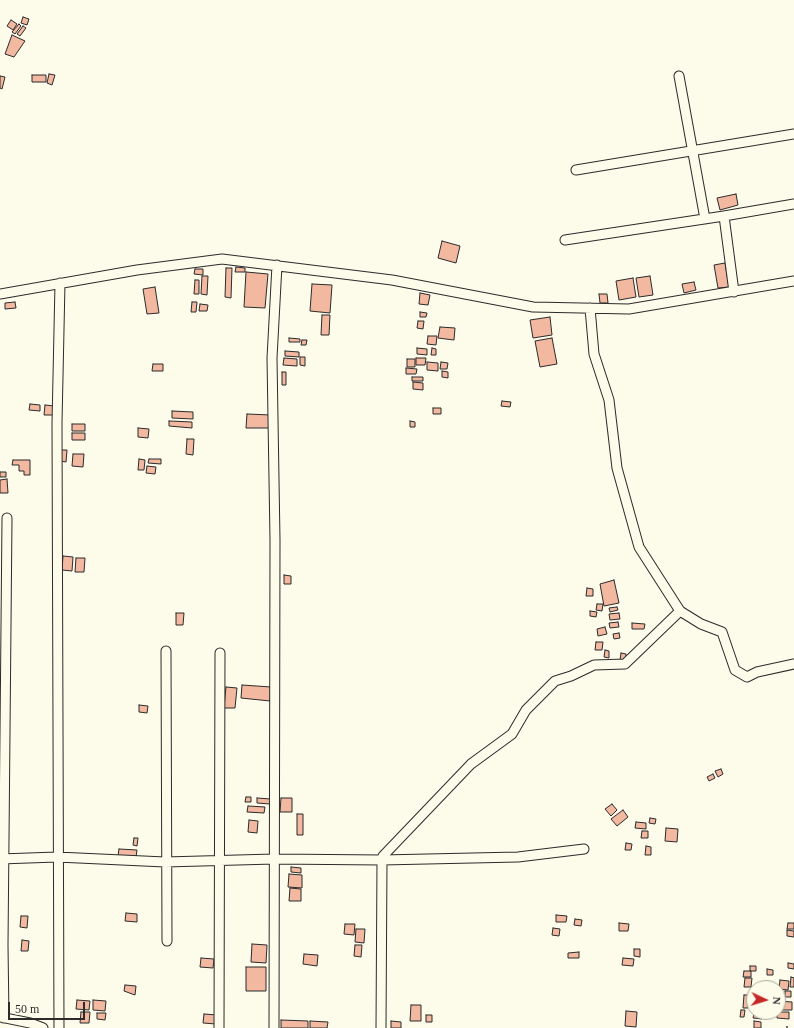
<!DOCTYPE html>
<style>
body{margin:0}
#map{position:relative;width:794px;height:1028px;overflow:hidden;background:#fdfbea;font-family:Georgia,serif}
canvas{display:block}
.north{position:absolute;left:746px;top:980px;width:40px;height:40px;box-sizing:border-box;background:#fdfbea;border:1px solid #a9a89e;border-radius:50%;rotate:94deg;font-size:11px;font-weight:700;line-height:16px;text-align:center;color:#2b2b2b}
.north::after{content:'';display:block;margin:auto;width:14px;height:18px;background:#c62828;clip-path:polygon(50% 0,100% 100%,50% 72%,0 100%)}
.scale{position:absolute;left:8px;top:1002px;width:77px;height:18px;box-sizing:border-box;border:2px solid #2b2b2b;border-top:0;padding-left:5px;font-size:12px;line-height:14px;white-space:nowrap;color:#2b2b2b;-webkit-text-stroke:3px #fdfbea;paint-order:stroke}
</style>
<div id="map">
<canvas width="794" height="1028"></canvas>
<div class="north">N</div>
<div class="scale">50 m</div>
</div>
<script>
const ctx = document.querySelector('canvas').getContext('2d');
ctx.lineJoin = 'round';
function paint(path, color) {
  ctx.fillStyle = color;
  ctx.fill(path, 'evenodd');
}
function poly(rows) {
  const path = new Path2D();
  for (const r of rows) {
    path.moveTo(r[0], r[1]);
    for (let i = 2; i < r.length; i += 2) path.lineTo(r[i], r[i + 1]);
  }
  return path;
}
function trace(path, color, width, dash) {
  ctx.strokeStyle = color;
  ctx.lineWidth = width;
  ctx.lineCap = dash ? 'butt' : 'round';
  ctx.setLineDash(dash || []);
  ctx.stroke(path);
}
const building = poly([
 [23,17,29,19,27,25,21,23,23,17],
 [11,20,17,24,13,30,7,26,11,20],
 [19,24,21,26,15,34,12,32,19,24],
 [23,26,26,28,20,36,17,34,23,26],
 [12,35,25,41,14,57,5,54,12,35],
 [49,74,55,75,52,85,47,83,49,74],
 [32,75,46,75,46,82,32,82,32,75],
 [0,76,5,77,2,89,0,88,0,76],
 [736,194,738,205,720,210,717,198,736,194],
 [442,241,460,246,456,263,438,258,442,241],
 [725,263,729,287,718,288,714,265,725,263],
 [236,267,245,268,245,272,235,272,236,267],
 [226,268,232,268,231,298,225,297,226,268],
 [195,269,203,269,203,275,194,274,195,269],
 [246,272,268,274,265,308,244,307,246,272],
 [202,276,208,276,207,295,201,294,202,276],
 [650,276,653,295,639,297,636,278,650,276],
 [633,278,636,297,619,300,616,281,633,278],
 [195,280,199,280,199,294,194,294,195,280],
 [694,282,696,290,684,293,682,284,694,282],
 [312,284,332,285,330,313,310,311,312,284],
 [155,287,159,313,147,314,143,289,155,287],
 [420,293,430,295,428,305,419,304,420,293],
 [599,294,607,294,608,303,600,303,599,294],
 [15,302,16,308,5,309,5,303,15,302],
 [192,302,197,302,196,312,191,312,192,302],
 [200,304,208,305,207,311,199,311,200,304],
 [420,312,427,313,426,317,420,317,420,312],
 [322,315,330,315,329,335,321,335,322,315],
 [550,317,552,335,533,338,530,320,550,317],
 [418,321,424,321,423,329,417,328,418,321],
 [440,327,455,328,454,340,438,338,440,327],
 [428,336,437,336,436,345,427,344,428,336],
 [289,338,300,339,300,342,289,342,289,338],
 [552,338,557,364,540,367,535,341,552,338],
 [302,340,307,340,306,345,301,345,302,340],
 [417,348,427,349,427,355,417,354,417,348],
 [432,348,436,349,436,355,431,355,432,348],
 [285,351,299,352,299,357,285,356,285,351],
 [300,357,305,357,305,366,300,365,300,357],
 [284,358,297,359,297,366,283,365,284,358],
 [416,358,426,358,425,365,416,365,416,358],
 [407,359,415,359,415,367,407,367,407,359],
 [427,362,438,363,438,371,427,370,427,362],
 [441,362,448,363,447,369,440,369,441,362],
 [153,364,163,364,163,371,152,371,153,364],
 [406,368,417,369,416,374,406,374,406,368],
 [442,371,448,372,448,378,442,377,442,371],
 [282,372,286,372,286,385,282,385,282,372],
 [412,377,423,377,423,381,412,381,412,377],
 [413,382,423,383,423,390,413,389,413,382],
 [502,401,511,402,510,407,501,406,502,401],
 [30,404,40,405,40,411,29,410,30,404],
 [45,405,54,406,54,415,44,415,45,405],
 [433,408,441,408,441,414,433,414,433,408],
 [172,411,193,412,193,419,172,418,172,411],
 [247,414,271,415,271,428,246,428,247,414],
 [169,421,192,422,192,428,169,426,169,421],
 [410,421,415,422,415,427,410,427,410,421],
 [72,424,85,424,85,431,72,431,72,424],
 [138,428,149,429,148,438,138,437,138,428],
 [72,433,85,433,85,440,72,440,72,433],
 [187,439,194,439,193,455,186,454,187,439],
 [61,450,67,450,66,462,60,461,61,450],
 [73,454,84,454,83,467,72,466,73,454],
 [139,459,145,460,144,470,138,470,139,459],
 [149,459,161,459,161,464,148,463,149,459],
 [13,460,30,460,30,475,24,475,24,471,19,471,19,465,12,465,13,460],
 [147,466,156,467,155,474,146,473,147,466],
 [0,472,6,472,6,477,0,477,0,472],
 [7,479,8,493,0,493,0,480,7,479],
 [63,556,73,557,72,571,62,570,63,556],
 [76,558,85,558,84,572,75,572,76,558],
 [284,575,291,576,291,584,284,584,284,575],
 [614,580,619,603,604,606,600,584,614,580],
 [587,588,593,589,593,596,586,596,587,588],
 [597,604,603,604,602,611,596,610,597,604],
 [617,607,618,610,610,612,609,608,617,607],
 [590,611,597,612,596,617,590,616,590,611],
 [176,613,184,613,183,625,176,625,176,613],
 [619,613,620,619,610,620,609,614,619,613],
 [618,622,619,627,610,628,609,623,618,622],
 [632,623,645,624,644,629,632,629,632,623],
 [605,627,607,634,598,636,597,629,605,627],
 [619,633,620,638,614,639,613,634,619,633],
 [596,642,603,642,602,650,595,650,596,642],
 [605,650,609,651,609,658,604,657,605,650],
 [621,653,626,654,626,660,620,660,621,653],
 [242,685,271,687,270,701,241,698,242,685],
 [226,687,237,688,235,708,224,708,226,687],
 [139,705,148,706,147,713,139,712,139,705],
 [721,769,723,774,718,777,715,771,721,769],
 [713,774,715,778,709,781,707,777,713,774],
 [246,797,251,797,251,802,245,802,246,797],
 [257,798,271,799,270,804,257,803,257,798],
 [281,798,292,798,292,812,280,812,281,798],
 [612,804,617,810,611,816,605,809,612,804],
 [248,806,265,807,264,813,247,812,248,806],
 [623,810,628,817,617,826,611,819,623,810],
 [297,814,303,814,303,835,297,835,297,814],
 [650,818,656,819,655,824,649,823,650,818],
 [249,820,258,821,257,833,248,832,249,820],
 [636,822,646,823,646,829,635,828,636,822],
 [666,828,678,829,677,842,665,841,666,828],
 [642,831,648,831,648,838,641,838,642,831],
 [134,838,138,838,137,846,133,845,134,838],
 [626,843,632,844,631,850,625,850,626,843],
 [646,846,651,847,651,855,645,855,646,846],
 [119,849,137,850,136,857,118,856,119,849],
 [291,867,301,868,301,873,291,872,291,867],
 [289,874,302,875,302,888,288,887,289,874],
 [290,888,301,889,301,901,289,901,290,888],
 [126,913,137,914,137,922,125,921,126,913],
 [556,915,567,916,566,922,556,922,556,915],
 [21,916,28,916,27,928,20,927,21,916],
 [575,919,582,920,581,926,574,925,575,919],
 [619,923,629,924,628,931,619,931,619,923],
 [788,923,794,923,794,929,787,929,788,923],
 [345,924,355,924,354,935,344,934,345,924],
 [553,928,560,929,559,936,552,935,553,928],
 [356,929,365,929,364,943,355,942,356,929],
 [787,930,794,931,794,937,787,936,787,930],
 [22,940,29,941,28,951,21,951,22,940],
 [252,944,267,945,266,963,251,962,252,944],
 [355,945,362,945,361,957,354,956,355,945],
 [634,949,640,949,640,957,634,956,634,949],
 [579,952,579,958,568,958,568,953,579,952],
 [304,954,318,955,317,966,303,964,304,954],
 [201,958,214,959,213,968,200,967,201,958],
 [623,958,634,959,633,966,622,965,623,958],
 [788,963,794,964,794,969,788,968,788,963],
 [750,966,756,966,756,971,750,971,750,966],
 [246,967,266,967,266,991,246,991,246,967],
 [767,969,773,970,773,975,767,975,767,969],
 [744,971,751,971,751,977,743,977,744,971],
 [791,977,794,978,794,987,790,987,791,977],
 [745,978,752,978,751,987,744,987,745,978],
 [780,980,789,981,788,990,779,989,780,980],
 [125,985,136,986,135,995,124,991,125,985],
 [785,991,791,991,791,997,785,997,785,991],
 [744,995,749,995,748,1008,743,1008,744,995],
 [77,1000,90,1001,89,1010,76,1009,77,1000],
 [93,1000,106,1001,105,1011,93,1010,93,1000],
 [778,1001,792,1002,792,1010,778,1010,778,1001],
 [411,1005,421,1005,421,1021,410,1021,411,1005],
 [741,1010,745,1010,744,1017,740,1017,741,1010],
 [626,1011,637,1012,636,1027,625,1026,626,1011],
 [81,1012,90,1012,89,1023,80,1023,81,1012],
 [777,1012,789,1012,789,1019,777,1018,777,1012],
 [97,1013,106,1013,105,1020,97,1019,97,1013],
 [204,1014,217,1015,216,1024,203,1023,204,1014],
 [754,1014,762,1014,762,1019,753,1018,754,1014],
 [426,1015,432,1015,432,1022,426,1022,426,1015],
 [281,1020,308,1021,308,1028,281,1028,281,1020],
 [310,1021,328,1022,327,1028,310,1028,310,1021],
 [391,1021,401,1022,401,1028,391,1028,391,1021],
 [754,1021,761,1022,761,1028,754,1028,754,1021]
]);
paint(building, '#f2b8a0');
trace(building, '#2b2b2b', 1);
const street = poly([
 [679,76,705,219],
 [576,170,794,134],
 [724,216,794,204],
 [565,240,724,216,734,292],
 [0,294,137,270,222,259,392,280,533,307,629,309,794,281],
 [590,308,594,354,609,400,617,468,639,547,680,611,701,624,722,632,735,670,747,677,757,672,794,664],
 [166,651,167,941],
 [0,859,57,857,165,862,274,859,382,860,518,857,584,849],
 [0,1017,30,1023,43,1028],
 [4,1018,3,945,7,518],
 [59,1028,57,423,60,283],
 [219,1028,220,653],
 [274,1028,275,540,272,358,277,265],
 [381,1028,382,860,383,856,471,764,512,734,526,710,555,681,571,676,594,665,625,664,680,611]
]);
trace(street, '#2b2b2b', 11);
trace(poly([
 [787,1028,787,1026]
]), '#6a6964', 2, [3, 2]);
trace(street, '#fdfbea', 9);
</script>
